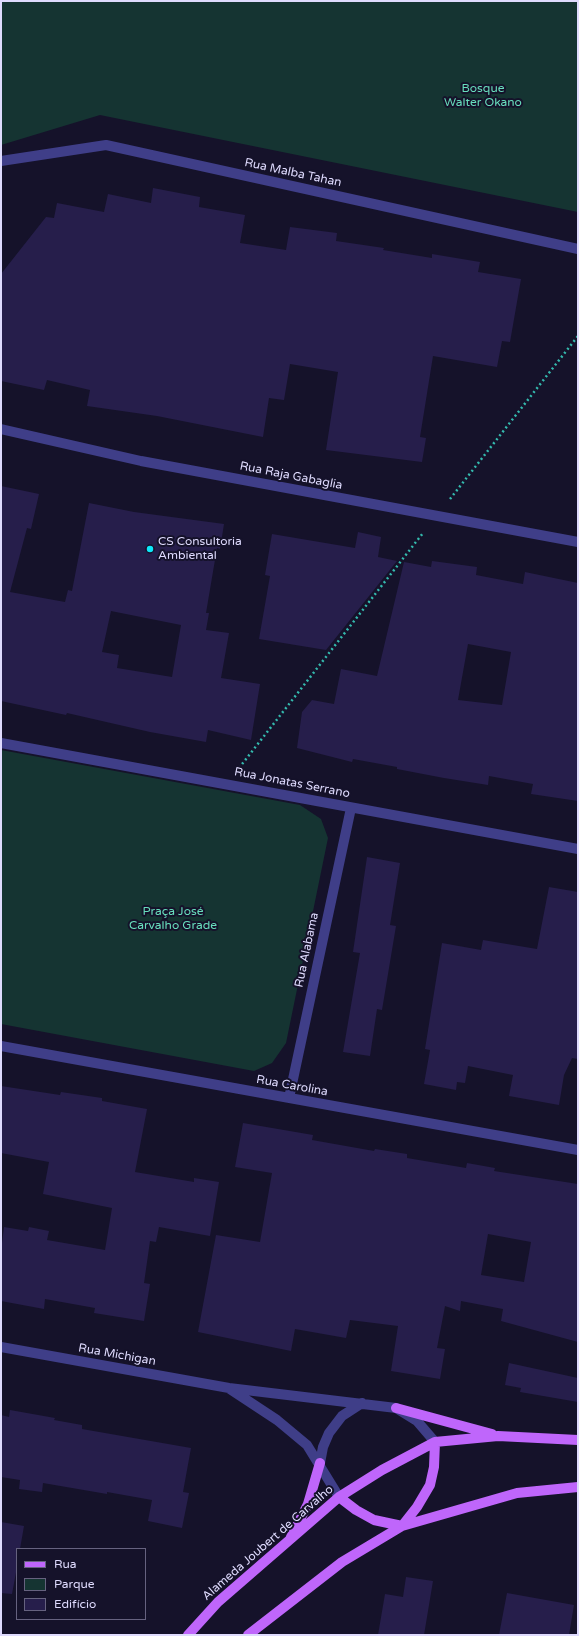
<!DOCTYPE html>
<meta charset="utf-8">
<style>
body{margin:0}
#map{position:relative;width:579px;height:1636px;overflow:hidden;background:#15122a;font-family:"Varela Round",sans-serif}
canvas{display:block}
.frame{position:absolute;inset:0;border:2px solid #dfdbfe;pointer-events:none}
.legend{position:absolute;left:16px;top:1548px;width:130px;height:72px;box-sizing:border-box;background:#15122a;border:1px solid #66627f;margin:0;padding:5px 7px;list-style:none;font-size:12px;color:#dfdbfe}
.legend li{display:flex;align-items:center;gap:8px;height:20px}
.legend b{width:20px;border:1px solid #66627f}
</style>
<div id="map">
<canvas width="579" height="1636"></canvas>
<div class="frame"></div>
<ul class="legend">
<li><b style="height:5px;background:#bf66fb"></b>Rua</li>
<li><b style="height:11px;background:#153432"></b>Parque</li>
<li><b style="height:11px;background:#261e4b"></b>Edifício</li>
</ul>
</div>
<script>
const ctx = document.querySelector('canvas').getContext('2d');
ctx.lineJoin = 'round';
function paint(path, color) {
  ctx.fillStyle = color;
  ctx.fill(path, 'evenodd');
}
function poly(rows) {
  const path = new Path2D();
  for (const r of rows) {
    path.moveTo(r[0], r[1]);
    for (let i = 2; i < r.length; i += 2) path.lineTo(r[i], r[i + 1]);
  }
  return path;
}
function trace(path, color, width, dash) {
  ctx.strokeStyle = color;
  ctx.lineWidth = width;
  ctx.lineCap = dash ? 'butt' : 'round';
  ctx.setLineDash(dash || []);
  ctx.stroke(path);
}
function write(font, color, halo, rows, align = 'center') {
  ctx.font = font + ' "Varela Round",sans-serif';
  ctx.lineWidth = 4;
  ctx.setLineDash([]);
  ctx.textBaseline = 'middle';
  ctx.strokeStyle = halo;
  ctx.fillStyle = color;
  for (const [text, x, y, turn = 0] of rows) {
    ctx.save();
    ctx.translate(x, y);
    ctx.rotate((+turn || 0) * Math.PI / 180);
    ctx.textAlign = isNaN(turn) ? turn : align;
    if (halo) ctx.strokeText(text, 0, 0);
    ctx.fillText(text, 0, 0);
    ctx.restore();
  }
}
paint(poly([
 [1,1,578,1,578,212,100,115,1,145],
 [1,750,300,805,321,819,328,838,286,1043,272,1063,254,1071,1,1024]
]), '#153432');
paint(poly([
 [153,188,200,197,199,207,245,215,240,243,286,250,290,227,337,233,336,241,384,248,383,250,432,258,432,254,480,262,478,272,521,279,510,342,502,341,497,367,433,356,420,437,426,438,422,462,326,450,338,372,290,364,284,400,269,398,263,437,157,416,87,406,90,390,47,380,44,390,1,381,1,274,46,217,54,218,57,203,104,212,108,194,151,203],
 [1,486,39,494,31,529,27,528,10,592,65,602,68,590,72,591,89,503,134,512,224,524,220,549,217,548,206,613,209,613,206,630,229,633,221,678,260,684,251,740,208,730,206,742,150,732,67,713,66,715,1,701],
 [111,611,181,625,172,677,117,668,119,655,102,652],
 [358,532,381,537,378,557,397,561,326,650,259,639,270,576,265,575,272,534,355,548],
 [432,561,477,567,476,575,523,584,525,572,578,583,578,801,531,794,533,784,489,776,488,785,444,778,397,769,397,767,353,759,352,762,297,748,302,712,312,700,334,704,341,669,377,676,404,562,431,567],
 [468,644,511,652,502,705,458,700],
 [367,857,400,863,390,925,396,926,382,1010,377,1009,370,1056,343,1052,360,953,353,952],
 [549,887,578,892,578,1059,572,1058,564,1075,559,1105,509,1096,513,1075,468,1066,465,1083,457,1082,456,1090,424,1084,430,1050,425,1049,442,943,481,950,483,940,537,949],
 [1,1086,60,1095,61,1092,102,1098,102,1101,147,1109,135,1172,194,1182,194,1178,219,1182,210,1236,159,1227,156,1242,150,1241,144,1283,150,1284,144,1321,94,1313,95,1308,45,1299,44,1309,1,1301,1,1251,4,1227,28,1231,29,1227,49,1231,47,1240,105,1250,112,1208,43,1194,49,1162,1,1153],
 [243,1123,313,1135,312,1140,374,1151,375,1149,407,1154,407,1158,466,1168,467,1163,495,1168,494,1171,578,1184,578,1342,501,1321,503,1309,461,1301,460,1311,445,1306,437,1348,445,1349,440,1379,391,1371,398,1326,350,1320,346,1338,295,1329,291,1351,198,1332,216,1235,260,1242,272,1173,235,1167],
 [488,1234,531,1242,524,1282,481,1275],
 [509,1363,578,1378,578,1402,520,1392,521,1388,505,1385],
 [10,1410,55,1418,54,1420,82,1425,82,1429,191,1448,183,1492,189,1493,182,1528,148,1521,152,1500,107,1492,107,1494,43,1483,42,1492,19,1489,20,1480,1,1477,1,1415,9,1417],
 [1,1522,24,1526,20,1549,17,1549,17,1567,12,1594,1,1593],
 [406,1577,433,1581,424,1635,378,1635,385,1594,403,1597],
 [507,1593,574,1605,569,1635,499,1635]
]), '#261e4b');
trace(poly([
 [450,499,578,336],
 [239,768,423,533]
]), '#34baae', 2.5, [2, 3]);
trace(poly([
 [1,161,106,145,578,249],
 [1,429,141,461,578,542],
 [1,743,578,849],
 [1,1046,578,1150],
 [289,1098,351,808],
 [1,1347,229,1388,396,1408,417,1421,435,1442],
 [230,1389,277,1420,307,1445,339,1497],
 [320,1463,323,1447,329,1433,342,1416,362,1403]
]), '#3f3e88', 10);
trace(poly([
 [396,1408,492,1434],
 [339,1497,356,1510,374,1520,402,1526,417,1507,430,1485,434,1467,435,1442],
 [291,1537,308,1504,320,1463],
 [188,1635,218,1602,339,1497,382,1470,435,1442,498,1436,578,1440],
 [248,1635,342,1562,402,1526,517,1493,578,1487]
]), '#bf66fb', 10);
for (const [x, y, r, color] of [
 [150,549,4,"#0de7f9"]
]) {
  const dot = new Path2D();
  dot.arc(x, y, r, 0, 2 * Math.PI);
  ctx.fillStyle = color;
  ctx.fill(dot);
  trace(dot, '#15122a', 1.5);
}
write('12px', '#68debd', '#15122a', [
 ["Bosque",483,89],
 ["Walter Okano",483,103],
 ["Praça José",173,912],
 ["Carvalho Grade",173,926]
]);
write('12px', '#dfdbfe', '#15122a', [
 ["Rua Malba Tahan",293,173,12],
 ["Rua Raja Gabaglia",291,476,11],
 ["Rua Jonatas Serrano",292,783,11],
 ["Rua Alabama",307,950,-78],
 ["Rua Carolina",292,1086,10],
 ["Rua Michigan",117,1355,10],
 ["Alameda Joubert de Carvalho",268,1543,-41]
]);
write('12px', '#dfdbfe', '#15122a', [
 ["CS Consultoria",158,542],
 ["Ambiental",158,556]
], 'left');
</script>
